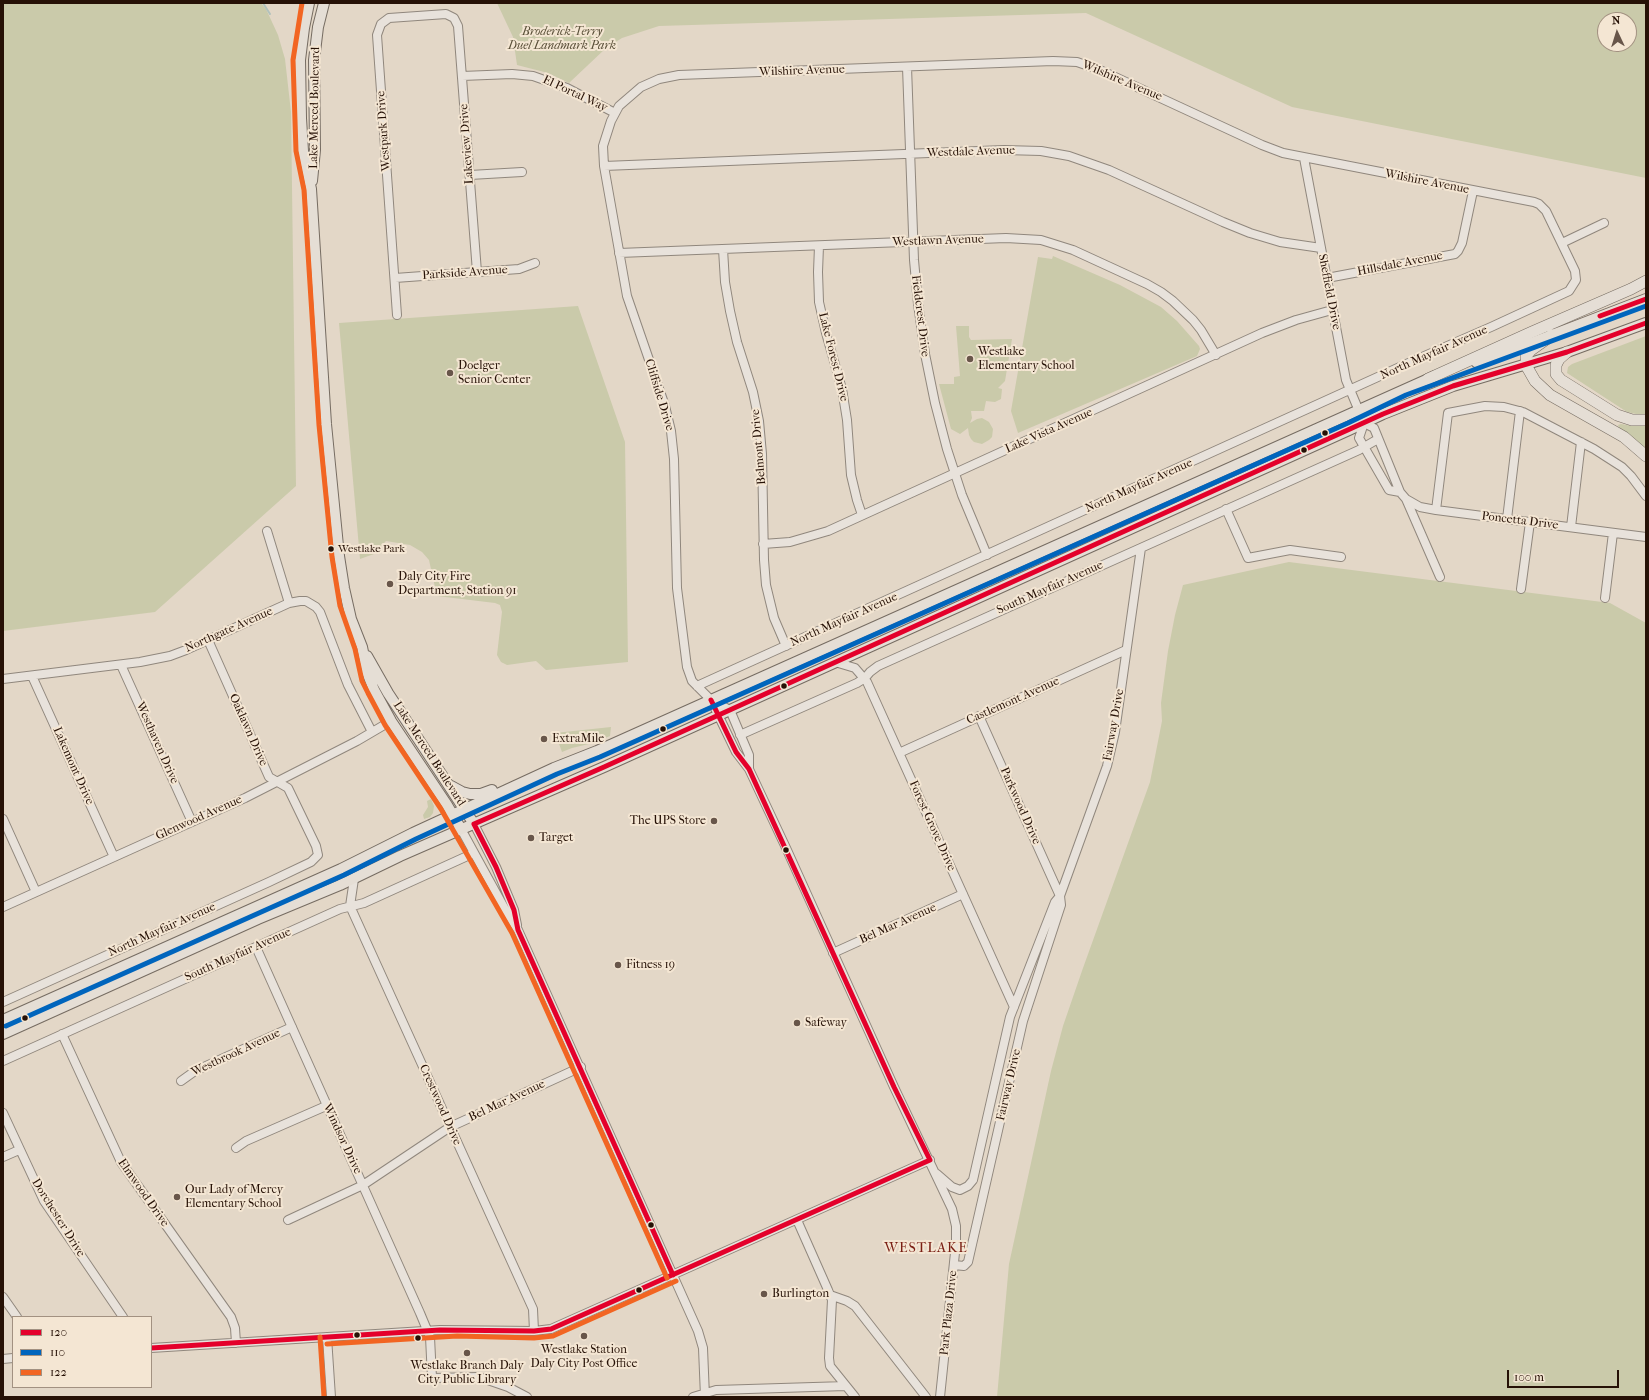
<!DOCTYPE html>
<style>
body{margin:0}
#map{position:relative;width:1649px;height:1400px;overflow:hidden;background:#e3d7c7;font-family:"IM FELL French Canon",serif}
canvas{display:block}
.frame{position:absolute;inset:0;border:4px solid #261106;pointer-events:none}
.legend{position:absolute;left:12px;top:1316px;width:140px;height:72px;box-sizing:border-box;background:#f4e6d3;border:1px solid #a29181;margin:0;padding:5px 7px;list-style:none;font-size:12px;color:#261106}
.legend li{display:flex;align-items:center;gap:8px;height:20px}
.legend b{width:20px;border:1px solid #a29181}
.north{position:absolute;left:1597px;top:12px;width:40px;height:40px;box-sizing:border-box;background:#f4e6d3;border:1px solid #a29181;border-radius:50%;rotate:356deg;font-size:11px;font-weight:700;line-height:16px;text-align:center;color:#261106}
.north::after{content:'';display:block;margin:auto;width:14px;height:18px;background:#68564a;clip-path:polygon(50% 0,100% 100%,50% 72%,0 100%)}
.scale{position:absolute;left:1507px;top:1370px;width:112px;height:18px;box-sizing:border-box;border:2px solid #261106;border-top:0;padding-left:5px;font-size:12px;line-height:14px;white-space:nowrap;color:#261106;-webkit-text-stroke:3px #f4e6d3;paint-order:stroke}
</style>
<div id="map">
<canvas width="1649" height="1400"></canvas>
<div class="frame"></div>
<ul class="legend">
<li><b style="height:5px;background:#e4002b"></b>120</li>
<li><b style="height:5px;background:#0065bd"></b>110</li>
<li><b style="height:5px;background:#f26522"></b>122</li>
</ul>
<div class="north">N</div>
<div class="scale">100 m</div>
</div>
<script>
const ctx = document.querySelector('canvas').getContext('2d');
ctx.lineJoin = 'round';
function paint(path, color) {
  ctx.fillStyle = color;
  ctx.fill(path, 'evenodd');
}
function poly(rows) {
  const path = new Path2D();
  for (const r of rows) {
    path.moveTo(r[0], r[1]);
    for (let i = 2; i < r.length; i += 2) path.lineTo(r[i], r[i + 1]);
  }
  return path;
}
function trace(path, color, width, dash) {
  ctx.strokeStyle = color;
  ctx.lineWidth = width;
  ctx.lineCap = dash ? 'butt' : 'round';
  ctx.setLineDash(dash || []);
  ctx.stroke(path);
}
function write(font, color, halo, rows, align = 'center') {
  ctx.font = font + ' "IM FELL French Canon",serif';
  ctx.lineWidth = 4;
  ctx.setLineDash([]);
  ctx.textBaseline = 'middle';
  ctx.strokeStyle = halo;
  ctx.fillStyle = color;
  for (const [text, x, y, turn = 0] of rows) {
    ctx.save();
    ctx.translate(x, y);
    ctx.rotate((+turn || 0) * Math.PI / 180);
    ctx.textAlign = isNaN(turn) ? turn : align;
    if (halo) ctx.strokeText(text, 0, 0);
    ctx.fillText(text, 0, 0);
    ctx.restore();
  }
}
paint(poly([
 [3,3,261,3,266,9,278,35,285,59,291,112,296,486,155,612,3,631],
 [497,3,1646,3,1646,178,1292,107,1086,13,659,26,622,38,605,49,569,83,548,73,517,65,513,37],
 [1605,20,1629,20,1629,44,1605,44],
 [1053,256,1120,285,1161,307,1177,321,1199,346,1200,349,1197,356,1018,433,1011,411,1038,257,1052,259],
 [578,306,625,442,628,662,546,670,536,661,507,665,501,662,497,655,502,612,500,605,495,603,437,596,429,560,422,552,410,545,386,541,374,554,360,559,339,323],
 [956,326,969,326,969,337,971,340,1012,339,1005,381,998,388,1002,389,1001,399,995,402,986,401,984,411,971,411,972,418,970,423,977,419,982,418,989,422,993,429,992,437,989,440,982,444,974,442,971,439,969,435,968,428,960,434,951,429,939,384,954,384,954,377,960,376],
 [1646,336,1646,415,1636,414,1627,412,1567,373,1568,367,1572,364],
 [1621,424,1632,426,1646,425,1646,451,1620,431,1618,425],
 [1289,562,1610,603,1646,623,1646,1397,997,1397,1009,1264,1051,1071,1063,1026,1083,968,1150,782,1162,721,1161,703,1168,651,1175,615,1183,585],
 [611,727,610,736,593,743,572,748,562,752,555,733],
 [431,799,434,806,433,813,430,817,424,819,423,815,428,807,427,801]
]), '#cacaaa');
trace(poly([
 [263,3,270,14],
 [591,741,588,741,588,736,595,733]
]), '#b1c2bc', 2);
const minor = poly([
 [907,67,914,260,918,304,925,354,935,403,947,449,962,495,987,555],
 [462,76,512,74,533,76,567,88,615,113],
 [1304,158,1346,380,1364,423],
 [604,166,1004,150,1041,151,1069,156,1109,170,1223,222,1250,233,1280,242,1321,248],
 [470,175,522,172],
 [1562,243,1604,223],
 [819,246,818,272,819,302,826,333,842,389,847,420,851,475,857,500,862,515],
 [723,249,725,282,730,311,737,342,753,392,759,421,762,454,764,560,766,585,774,618,786,646],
 [619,253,1006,238,1041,240,1073,250,1147,284,1161,292,1173,301,1193,320,1201,330,1216,355],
 [395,278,519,269,535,263],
 [1327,278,1455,254,1458,251,1462,243,1473,191],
 [397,315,377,35,381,24,389,18,446,14,454,18,458,26,477,272],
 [1364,423,1359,438,1389,490,1400,492,1406,499,1420,507,1436,510,1646,537],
 [1364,423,1374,428,1400,492],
 [1406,499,1440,577],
 [1226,509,1248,558,1290,550,1341,557],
 [1436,510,1448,413,1485,406,1504,407,1523,412,1594,449,1622,467,1631,476,1646,496],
 [1507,519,1520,411],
 [1571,527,1581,442],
 [267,531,289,603],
 [763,544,790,542,828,531,1262,333,1296,320,1332,310],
 [1521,589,1530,522],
 [1605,598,1613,533],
 [835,662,855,668,867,682,1014,1007],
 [121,665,192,822],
 [32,676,114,857],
 [3,679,140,662,170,656,186,650,289,603,300,601,306,601,316,607,320,612,348,685,372,732],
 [697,686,1413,361,1491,327,1569,291,1576,280,1575,271,1546,211,1539,204,1534,202,1283,153,1262,145,1100,70,1077,62,1053,61,679,75,659,79,641,87,619,106,611,121,603,146,604,166,627,296,665,406,671,431,674,459,677,588,687,667,692,681,711,700,730,710,749,755,749,769],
 [711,700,736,752,749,769,787,850,894,1087,952,1209,956,1226,956,1243,940,1397],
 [740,735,857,683,865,678,870,672,878,666,1359,450,1378,439],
 [899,753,1126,650],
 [3,819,36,892],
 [474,824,496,867,514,910,517,925],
 [461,829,507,913,518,930,698,1331,703,1348,705,1397],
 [354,879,350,906,533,1309,534,1331],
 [3,907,245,798,357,741,391,721],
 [256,947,420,1313,430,1337,432,1378,479,1377,508,1387,527,1397],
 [833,953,963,894],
 [3,1002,269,882,311,862,318,855,316,846,288,788,269,777,208,640],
 [62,1034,121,1162,231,1317,235,1328,236,1343],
 [3,1061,340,909,364,903,474,853],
 [181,1081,195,1071,292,1027],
 [3,1113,44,1201,123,1317],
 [236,1148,246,1141,326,1106],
 [3,1157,19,1150],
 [937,1174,952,1187,960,1190,968,1186,973,1180,1010,1017,1055,902,1060,896,1107,766,1115,732,1141,548],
 [288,1220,363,1185,450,1127,581,1067],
 [797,1220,828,1290,832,1300,829,1358,830,1366,855,1397],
 [954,1265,964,1266,968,1262,1023,1021,1061,905,1060,896,979,716],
 [830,1295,847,1301,855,1306,926,1397],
 [3,1297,17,1317],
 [327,1337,331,1397],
 [151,1348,440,1330,534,1331,551,1329,930,1160],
 [3,1359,13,1358],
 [693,1397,716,1390,846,1386]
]);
const major = poly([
 [309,3,304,28,300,60,301,118,303,151,311,189,326,424,339,556,344,588,351,619,362,647,367,672,374,690,391,721,447,805,461,829],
 [312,181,315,150,314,60,318,27,324,3],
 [1476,362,1529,344,1646,299],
 [367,656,388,693,474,824],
 [451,786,462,792,470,794,481,794,492,790],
 [3,1020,341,869,413,833,554,768,597,751,1435,376],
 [3,1034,258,919,340,885,400,856,604,767,1349,430,1383,414,1453,386,1567,352,1646,323]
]);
const highway = poly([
 [1552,335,1531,350,1526,356,1527,367,1535,381,1550,395,1624,437,1646,456],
 [1567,352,1559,359,1556,365,1556,374,1561,380,1617,415,1632,420,1646,420],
 [1428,379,1532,332,1631,289,1646,281]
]);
trace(minor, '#90877d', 10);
trace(major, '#766c62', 12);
trace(highway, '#766c62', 12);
trace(minor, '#e8e2db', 8);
trace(major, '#e5ded5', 10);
trace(highway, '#e5ded5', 11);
trace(poly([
 [1600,316,1646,299],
 [711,700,736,752,749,769,894,1087,930,1160],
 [673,1275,518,930,514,910,496,867,474,824,604,767,1383,414,1453,386,1567,352,1646,323],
 [151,1348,440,1330,534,1331,551,1329,930,1160]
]), '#e4002b', 5);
trace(poly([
 [6,1026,344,875,416,839,557,774,600,757,869,637,1348,423,1406,395,1646,306]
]), '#0065bd', 5);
trace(poly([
 [302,3,293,60,296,151,304,190,319,425,332,557,340,606,355,649,362,681,368,693,385,725,441,809,512,933,667,1278],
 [320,1337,324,1397],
 [327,1344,457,1336,534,1338,553,1336,676,1281]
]), '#f26522', 5);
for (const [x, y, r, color] of [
 [970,359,4,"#68564a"],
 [450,373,4,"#68564a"],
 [1325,433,3.5,"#261106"],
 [1304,450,3.5,"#261106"],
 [331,549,3.5,"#261106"],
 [390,584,4,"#68564a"],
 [784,686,3.5,"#261106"],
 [663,729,3.5,"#261106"],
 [544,739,4,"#68564a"],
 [714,821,4,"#68564a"],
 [531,838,4,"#68564a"],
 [786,850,3.5,"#261106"],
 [618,965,4,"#68564a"],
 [25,1018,3.5,"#261106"],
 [797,1023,4,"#68564a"],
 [177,1197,4,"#68564a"],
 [651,1225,3.5,"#261106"],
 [639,1290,3.5,"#261106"],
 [764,1294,4,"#68564a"],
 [357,1335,3.5,"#261106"],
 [584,1336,4,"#68564a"],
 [418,1338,3.5,"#261106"],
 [467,1353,4,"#68564a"]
]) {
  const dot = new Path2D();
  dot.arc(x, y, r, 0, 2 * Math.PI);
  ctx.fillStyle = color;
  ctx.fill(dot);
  trace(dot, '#f4e6d3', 1.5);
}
write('11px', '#261106', '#f4e6d3', [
 ["Westlake Park",338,549]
], 'left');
write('italic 12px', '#584e37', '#f4e6d3', [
 ["Broderick-Terry",562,32],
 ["Duel Landmark Park",562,46]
]);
write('12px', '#261106', '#f4e6d3', [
 ["Wilshire Avenue",802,71,-2],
 ["Wilshire Avenue",1122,81,23],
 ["El Portal Way",575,94,25],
 ["Lake Merced Boulevard",315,108,-89],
 ["Westpark Drive",384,131,-94],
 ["Lakeview Drive",467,144,-94],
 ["Westdale Avenue",971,152,-2],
 ["Wilshire Avenue",1427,182,11],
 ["Westlawn Avenue",938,241,-2],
 ["Hillsdale Avenue",1400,264,-11],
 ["Parkside Avenue",465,273,-4],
 ["Sheffield Drive",1329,292,79],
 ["Fieldcrest Drive",920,316,83],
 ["North Mayfair Avenue",1434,353,-24],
 ["Lake Forest Drive",833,357,76],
 ["Cliffside Drive",659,395,73],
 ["Lake Vista Avenue",1049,431,-24],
 ["Belmont Drive",759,447,-95],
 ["North Mayfair Avenue",1139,486,-24],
 ["Poncetta Drive",1520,521,7],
 ["South Mayfair Avenue",1050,588,-24],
 ["North Mayfair Avenue",844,620,-24],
 ["Northgate Avenue",229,630,-24],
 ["Castlemont Avenue",1013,701,-24],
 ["Fairway Drive",1114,725,-80],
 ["Oaklawn Drive",248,730,66],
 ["Westhaven Drive",157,743,66],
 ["Lake Merced Boulevard",429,754,57],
 ["Lakemont Drive",73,766,66],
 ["Parkwood Drive",1020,806,66],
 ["Glenwood Avenue",199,818,-24],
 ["Forest Grove Drive",932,826,66],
 ["Bel Mar Avenue",898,924,-24],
 ["North Mayfair Avenue",162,930,-24],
 ["South Mayfair Avenue",238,955,-24],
 ["Westbrook Avenue",236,1053,-25],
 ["Fairway Drive",1009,1085,-77],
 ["Bel Mar Avenue",507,1101,-25],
 ["Crestwood Drive",440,1105,66],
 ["Windsor Drive",342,1139,65],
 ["Elmwood Drive",143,1193,55],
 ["Dorchester Drive",58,1218,58],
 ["Park Plaza Drive",949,1313,-84]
]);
write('12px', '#261106', '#f4e6d3', [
 ["Westlake",978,352],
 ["Elementary School",978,366],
 ["Doelger",458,366],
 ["Senior Center",458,380],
 ["Daly City Fire",398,577],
 ["Department, Station 91",398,591],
 ["ExtraMile",552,739],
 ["The UPS Store",706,821,"right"],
 ["Target",539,838],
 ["Fitness 19",626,965],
 ["Safeway",805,1023],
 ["Our Lady of Mercy",185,1190],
 ["Elementary School",185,1204],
 ["Burlington",772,1294],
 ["Westlake Station",584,1350,"center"],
 ["Daly City Post Office",584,1364,"center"],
 ["Westlake Branch Daly",467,1366,"center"],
 ["City Public Library",467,1380,"center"]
], 'left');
ctx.letterSpacing = '1px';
write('14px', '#7a1f14', '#f4e6d3', [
 ["WESTLAKE",926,1249]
]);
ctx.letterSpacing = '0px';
</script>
